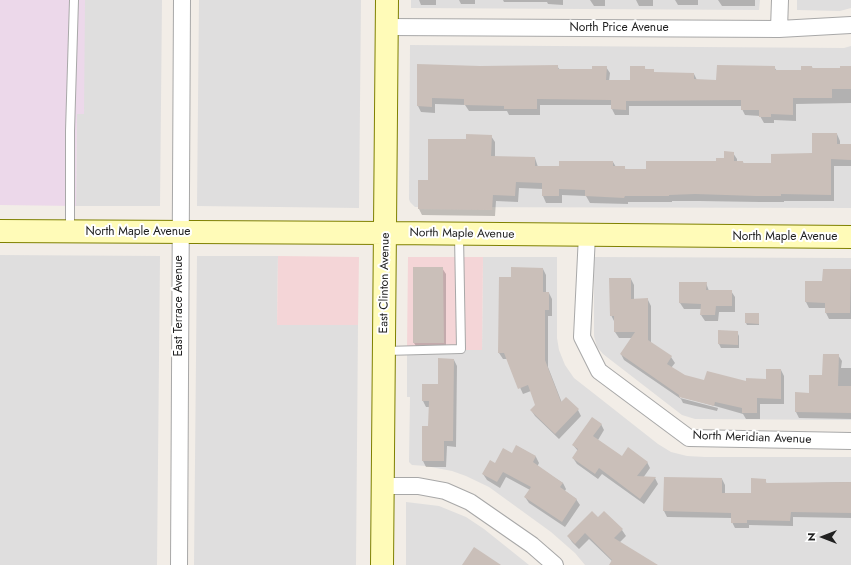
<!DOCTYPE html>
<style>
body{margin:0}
#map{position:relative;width:851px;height:565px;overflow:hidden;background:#f2ede7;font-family:Jost,sans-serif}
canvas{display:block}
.north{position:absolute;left:803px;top:517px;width:40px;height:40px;-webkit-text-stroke:3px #fff;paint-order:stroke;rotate:270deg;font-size:11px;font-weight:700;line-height:16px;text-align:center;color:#212121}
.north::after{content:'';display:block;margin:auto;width:14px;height:18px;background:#212121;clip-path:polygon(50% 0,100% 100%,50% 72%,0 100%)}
</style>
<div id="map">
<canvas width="851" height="565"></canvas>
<div class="north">N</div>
</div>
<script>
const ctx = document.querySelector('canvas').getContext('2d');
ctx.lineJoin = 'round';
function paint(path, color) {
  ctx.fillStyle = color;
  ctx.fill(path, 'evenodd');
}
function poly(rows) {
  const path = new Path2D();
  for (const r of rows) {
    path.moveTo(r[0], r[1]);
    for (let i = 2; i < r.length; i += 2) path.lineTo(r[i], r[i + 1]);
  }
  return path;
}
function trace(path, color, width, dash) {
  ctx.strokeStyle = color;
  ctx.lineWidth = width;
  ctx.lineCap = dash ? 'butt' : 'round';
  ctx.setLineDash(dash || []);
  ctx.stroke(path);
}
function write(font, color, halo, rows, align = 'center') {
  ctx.font = font + ' Jost,sans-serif';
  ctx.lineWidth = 4;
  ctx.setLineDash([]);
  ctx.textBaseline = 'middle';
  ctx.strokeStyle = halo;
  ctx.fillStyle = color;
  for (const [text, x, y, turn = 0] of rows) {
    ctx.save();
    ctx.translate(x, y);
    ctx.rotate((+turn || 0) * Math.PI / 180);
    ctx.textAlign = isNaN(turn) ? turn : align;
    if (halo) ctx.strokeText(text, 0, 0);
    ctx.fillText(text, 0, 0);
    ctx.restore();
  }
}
paint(poly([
 [84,0,162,0,160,206,76,206,77,114,84,113],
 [199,0,361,0,359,208,197,206],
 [411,0,760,0,759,10,411,8],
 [797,0,851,0,851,8,840,11,797,10],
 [410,45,844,48,851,46,851,208,415,207,410,202,409,199],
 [0,255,160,256,157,565,0,565],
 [197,256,278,256,277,325,358,325,356,565,194,565],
 [483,257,557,257,557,338,559,350,565,365,574,378,597,396,658,444,671,452,687,456,705,457,851,457,851,565,585,565,575,553,551,532,489,487,466,476,452,471,426,466,412,465,409,462,410,397,407,397,407,350,482,350],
 [594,257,851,258,851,420,695,419,682,415,603,354,597,347,594,336],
 [406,502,439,506,466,517,484,529,529,565,406,565]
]), '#dfdede');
paint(poly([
 [278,256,359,257,358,325,277,325],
 [408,257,483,257,482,350,407,350]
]), '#f4d5d7');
paint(poly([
 [0,0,85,0,84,114,77,114,76,206,0,205]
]), '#ecd8ea');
paint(poly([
 [419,0,475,0,475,4,461,4,459,0,436,0,436,5,421,5],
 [503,0,563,0,563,5,548,4,547,2,504,2],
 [590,0,605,0,605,6,594,6],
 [636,0,653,0,653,6,639,6],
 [675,0,698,0,698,5,678,5],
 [718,0,755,0,755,6,722,6],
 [418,65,480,67,557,66,560,70,592,70,606,67,610,73,609,81,631,81,644,67,646,70,655,73,694,74,697,80,717,81,774,67,777,71,802,71,812,67,813,69,841,69,851,67,851,103,796,104,796,121,774,120,774,123,764,123,760,116,745,115,742,109,742,106,629,106,629,115,615,115,612,109,612,105,540,105,540,115,509,115,507,111,469,111,465,105,435,104,435,113,421,112,418,106],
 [837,134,840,141,840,145,851,145,851,166,834,166,834,201,784,201,784,202,760,202,699,201,672,201,672,202,628,202,628,204,590,203,586,196,562,195,562,203,546,203,543,196,543,189,519,188,518,202,496,201,495,216,422,215,419,209,429,181,467,140,491,136,495,142,495,157,535,158,538,167,560,167,613,162,616,167,624,167,626,170,647,170,717,162,733,153,737,159,737,162,743,162,744,164,772,164,813,154],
 [442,268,446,274,446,349,418,349,414,343],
 [543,269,546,275,546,293,549,293,552,299,552,316,548,316,548,367,562,403,578,410,581,416,559,439,535,416,531,410,536,405,531,391,523,394,507,359,503,359,499,353,512,278],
 [824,270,851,270,851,319,829,319,826,313,826,308,809,308,806,302,823,282],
 [631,279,634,285,634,300,648,300,651,306,651,343,671,357,675,363,671,368,684,376,705,382,747,383,767,380,781,370,784,376,784,404,760,404,760,419,746,419,743,414,680,396,680,398,718,408,717,411,683,403,681,399,624,360,621,354,632,338,619,338,615,332,614,321,611,315],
 [680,283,706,283,709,291,731,291,735,297,735,312,719,312,718,321,705,321,701,315,701,309,684,309,680,303],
 [759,314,759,325,747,325,746,323],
 [719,331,737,332,739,336,739,348,721,348,719,344],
 [838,355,842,361,841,368,851,368,851,419,799,418,796,412],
 [454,360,457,366,456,447,447,446,446,467,426,467,423,461,429,427,430,407,426,407,423,401,439,385],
 [601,424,604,430,598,440,622,458,647,462,650,468,643,478,655,478,658,484,644,504,602,474,598,479,577,464,573,458,578,451,573,445],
 [517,446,536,457,539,463,537,467,563,483,566,489,565,491,576,499,580,505,565,527,529,503,525,497,530,490,506,477,500,488,487,480,483,474,496,464,513,454],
 [665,478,722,479,725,485,725,494,751,494,765,480,767,484,851,482,851,518,793,517,793,526,749,525,749,528,735,528,732,522,732,518,667,517,664,511],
 [598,519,622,530,626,536,619,543,649,565,610,565,613,562,589,539,579,549,572,542,568,536]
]), '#0003');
paint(poly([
 [417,64,480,66,558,65,558,69,592,69,592,66,607,66,606,80,630,80,630,66,645,66,645,69,654,69,654,72,694,73,694,79,716,80,717,65,775,66,775,70,801,70,801,66,812,66,812,68,840,68,840,66,851,66,851,89,832,89,832,98,793,98,793,115,771,114,771,117,759,117,759,110,741,110,741,100,626,101,626,110,611,109,611,100,537,99,537,109,504,109,504,106,464,105,464,99,432,98,432,107,417,106],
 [812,133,837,133,837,144,851,144,851,160,831,159,831,195,781,194,781,196,756,196,695,194,669,195,669,196,625,196,624,198,585,196,585,190,559,189,559,196,542,196,542,183,516,182,515,196,493,195,492,210,418,209,418,180,428,180,428,139,466,139,466,134,492,135,491,156,535,157,535,166,559,166,559,161,613,161,613,166,625,166,625,169,646,169,646,161,716,161,716,158,724,158,724,151,734,152,734,161,743,161,743,163,771,163,771,154,812,153],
 [413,267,443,267,444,343,413,343],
 [511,267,543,268,543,292,549,292,549,310,545,310,545,360,561,402,566,397,579,409,555,434,530,410,535,405,528,385,518,389,504,353,498,353,499,277,511,277],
 [823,269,851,269,850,313,825,313,825,303,805,302,805,281,822,281],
 [609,278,631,278,631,299,648,298,648,340,672,356,667,364,685,375,704,380,707,371,746,381,746,378,766,379,766,369,781,369,781,399,757,398,757,413,742,413,742,408,715,402,714,406,679,397,679,395,620,354,635,332,614,332,614,316,610,316],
 [679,282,707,282,706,290,732,290,732,306,716,306,715,315,700,315,701,304,679,303],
 [745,313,759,313,759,324,745,323],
 [718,330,738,331,738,345,718,344],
 [823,354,839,354,838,386,851,386,851,413,795,412,795,392,809,393,809,375,822,375],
 [438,358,454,359,453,441,444,441,444,461,422,461,422,426,428,426,429,401,422,401,422,384,438,384],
 [592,417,602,424,593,436,622,456,628,447,648,462,637,476,656,477,640,499,599,468,595,474,572,458,578,449,572,445],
 [516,445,536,456,533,462,563,483,560,487,577,499,562,522,524,497,531,487,503,472,497,482,482,474,490,460,495,463,503,448,512,453],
 [664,477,722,478,722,493,751,493,751,478,766,479,766,483,851,482,851,513,791,512,790,521,747,520,747,523,731,523,731,513,663,511],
 [592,511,598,517,604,511,623,529,614,538,658,565,609,565,612,560,585,533,575,544,567,536],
 [474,547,501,565,462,565]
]), '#cabfb9');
const lane = poly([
 [70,231,70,131,74,0],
 [385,351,461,349,459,235]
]);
const street = poly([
 [387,27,779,29,851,25],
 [779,29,780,0],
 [587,235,582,337,599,371,689,438,851,441],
 [383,486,418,486,445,491,470,502,532,545,555,565],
 [179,565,182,0]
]);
const secondary = poly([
 [0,231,386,233,851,237],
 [382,565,387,0]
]);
trace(lane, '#a8a8a8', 10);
trace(street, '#a8a8a8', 18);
trace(secondary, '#7f8000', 24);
trace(lane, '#fff', 8);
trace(street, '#fff', 16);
trace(secondary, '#fffbb8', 22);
write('12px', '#212121', '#fff', [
 ["North Price Avenue",619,28],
 ["North Maple Avenue",138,232],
 ["North Maple Avenue",462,234,1],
 ["North Maple Avenue",785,237],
 ["East Clinton Avenue",385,283,-89],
 ["East Terrace Avenue",179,306,-90],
 ["North Meridian Avenue",752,438,2]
]);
</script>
